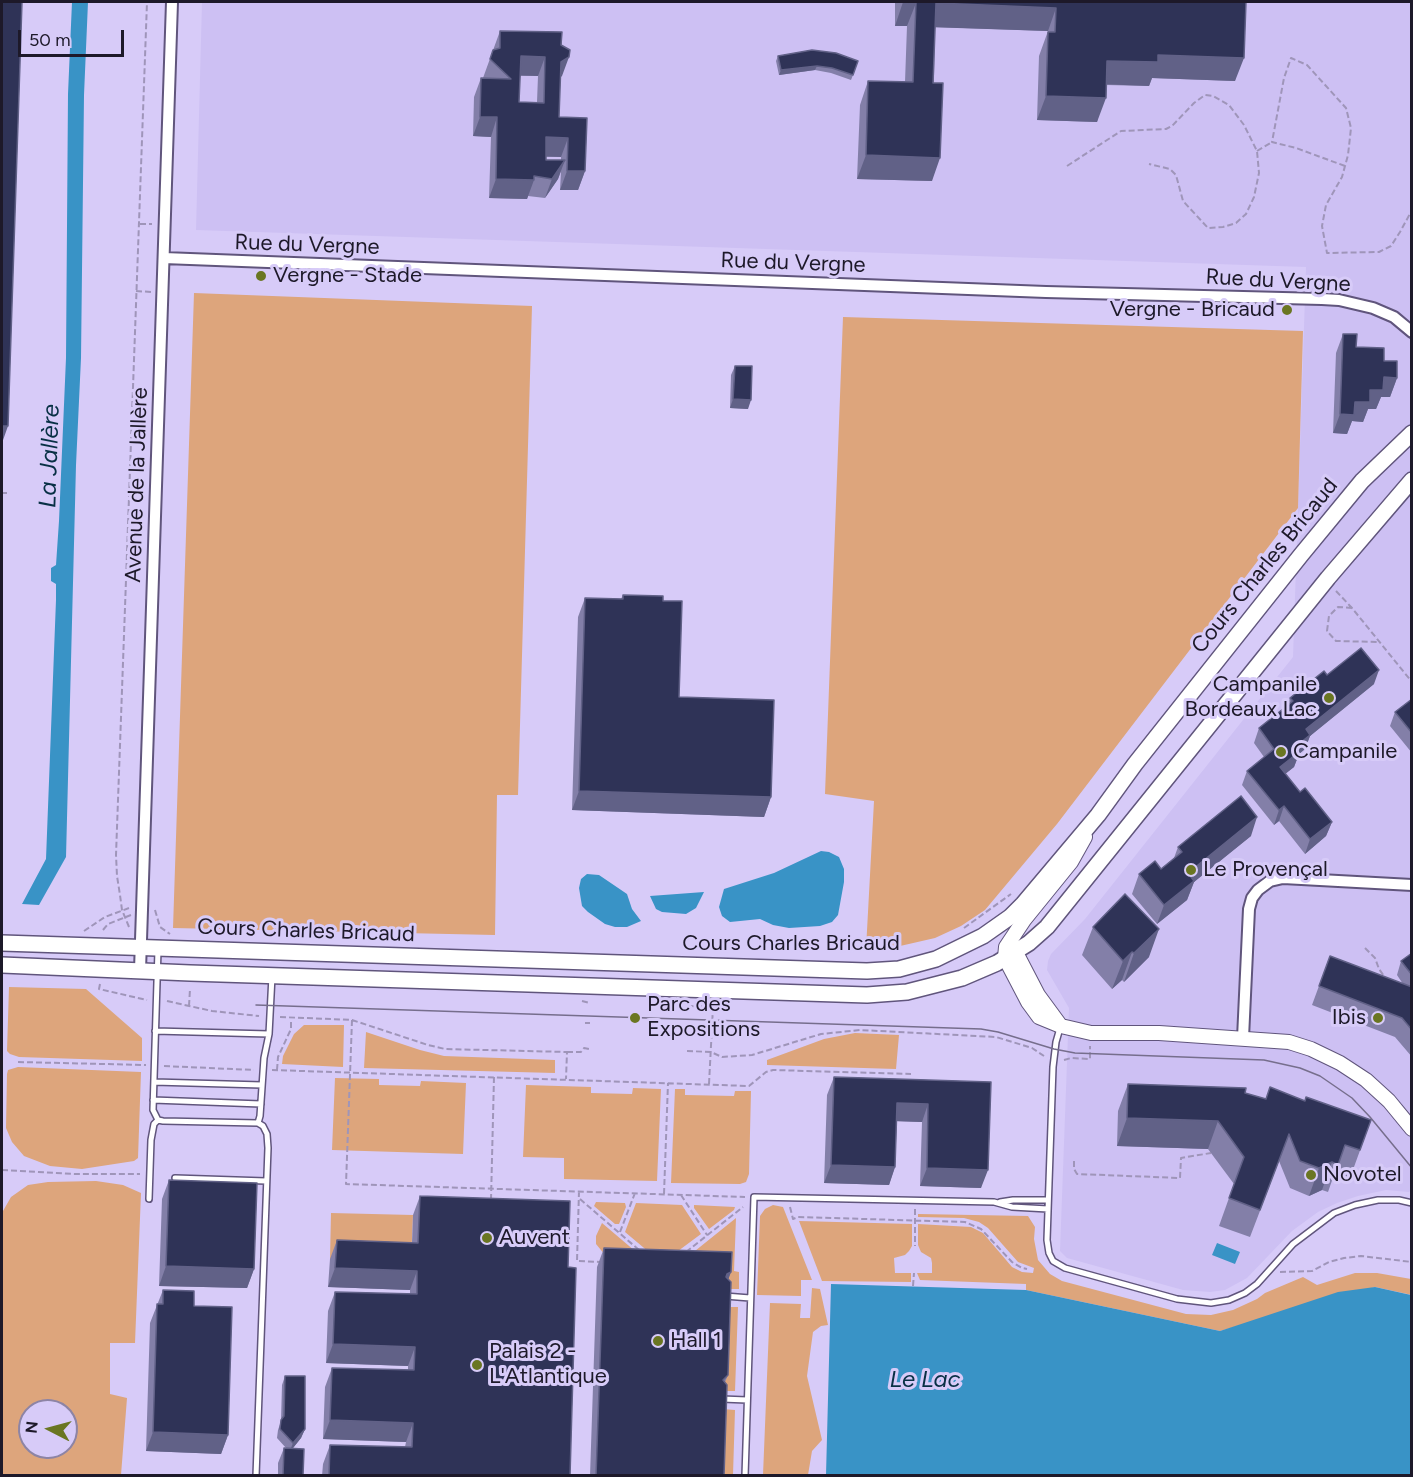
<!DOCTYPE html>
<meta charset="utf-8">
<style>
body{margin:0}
#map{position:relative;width:1413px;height:1477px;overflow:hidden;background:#d7cbf8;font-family:Figtree,sans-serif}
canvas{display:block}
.frame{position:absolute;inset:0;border:3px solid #1d1929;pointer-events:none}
.north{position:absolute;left:18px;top:1399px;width:60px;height:60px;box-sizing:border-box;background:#d7cbf8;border:2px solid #8d84a5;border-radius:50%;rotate:276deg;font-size:16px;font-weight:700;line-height:24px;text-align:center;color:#1d1929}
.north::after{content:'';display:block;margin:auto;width:21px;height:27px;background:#6a7622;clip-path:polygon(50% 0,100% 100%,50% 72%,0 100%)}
.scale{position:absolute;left:18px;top:30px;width:106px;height:27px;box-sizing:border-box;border:3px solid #1d1929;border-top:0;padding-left:8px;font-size:18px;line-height:21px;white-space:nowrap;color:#1d1929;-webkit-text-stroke:4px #d7cbf8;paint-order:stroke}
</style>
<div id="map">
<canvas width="1413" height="1477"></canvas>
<div class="frame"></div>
<div class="north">N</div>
<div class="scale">50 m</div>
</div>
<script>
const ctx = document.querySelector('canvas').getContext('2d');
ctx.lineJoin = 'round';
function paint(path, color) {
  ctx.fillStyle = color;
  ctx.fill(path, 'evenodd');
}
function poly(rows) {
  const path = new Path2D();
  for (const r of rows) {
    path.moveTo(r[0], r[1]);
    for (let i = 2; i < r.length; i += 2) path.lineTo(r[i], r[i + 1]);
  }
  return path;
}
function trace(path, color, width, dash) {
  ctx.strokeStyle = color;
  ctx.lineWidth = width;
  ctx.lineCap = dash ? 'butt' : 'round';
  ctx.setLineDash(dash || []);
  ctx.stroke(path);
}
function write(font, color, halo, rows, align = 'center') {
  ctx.font = font + ' Figtree,sans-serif';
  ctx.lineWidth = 6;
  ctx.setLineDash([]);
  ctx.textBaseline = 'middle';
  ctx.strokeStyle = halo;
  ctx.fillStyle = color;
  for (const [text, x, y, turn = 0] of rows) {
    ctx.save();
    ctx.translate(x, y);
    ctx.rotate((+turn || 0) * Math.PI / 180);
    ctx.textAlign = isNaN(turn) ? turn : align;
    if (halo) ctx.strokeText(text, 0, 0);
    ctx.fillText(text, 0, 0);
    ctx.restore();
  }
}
paint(poly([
 [202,2,1411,2,1411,1190,1409,1192,1386,1190,1358,1196,1337,1203,1318,1212,1292,1231,1247,1278,1225,1290,1210,1292,1183,1290,1067,1258,1060,1251,1069,1008,1047,970,1048,961,1051,954,1085,919,1293,657,1306,267,196,230]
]), '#cdc0f3');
paint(poly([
 [194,293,532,306,518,795,497,795,495,935,173,928],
 [843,317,1303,331,1298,508,1057,824,985,910,961,926,935,938,887,949,866,949,874,801,825,794],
 [9,987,86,989,142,1038,142,1061,19,1057,10,1054,7,1051],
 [304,1025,344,1025,343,1067,282,1064,283,1056,294,1034],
 [366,1032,420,1050,444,1056,555,1060,555,1073,364,1068],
 [855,1033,899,1035,896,1069,767,1065,767,1060,824,1039],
 [18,1067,141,1072,138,1158,134,1161,82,1169,50,1166,24,1156,12,1142,6,1128,7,1074,8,1070],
 [335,1078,379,1079,379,1085,420,1086,421,1081,466,1083,463,1154,332,1150],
 [526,1085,591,1087,591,1093,632,1094,633,1088,661,1089,657,1181,564,1179,564,1158,523,1157],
 [675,1089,685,1089,685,1095,734,1096,735,1091,751,1091,749,1174,746,1182,740,1184,671,1183],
 [96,1181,123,1185,141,1193,135,1343,110,1343,110,1394,127,1398,121,1475,2,1475,3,1211,11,1197,28,1185,48,1182],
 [30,1411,66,1411,66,1447,30,1447],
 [596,1202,625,1203,626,1207,619,1224,615,1224,594,1206],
 [636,1203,682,1205,701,1234,674,1254,650,1253,625,1232],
 [694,1205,735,1207,734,1210,709,1229,694,1208],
 [773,1205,783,1207,812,1280,801,1280,801,1296,757,1295,760,1216,765,1209],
 [331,1213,413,1215,411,1262,330,1259],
 [918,1214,1028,1216,1035,1227,1034,1239,1038,1260,1050,1274,1062,1281,1186,1314,1211,1315,1233,1310,1257,1299,1265,1293,1303,1277,1317,1285,1355,1273,1377,1273,1411,1279,1412,1295,1375,1287,1220,1331,1026,1290,1026,1284,920,1280,917,1273,932,1273,932,1263,931,1258,921,1252,918,1245,918,1224,971,1227,983,1233,1012,1267,1022,1272,1033,1273,1034,1268,1018,1262,988,1228,979,1222,964,1218,918,1217],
 [736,1218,734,1271,739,1272,739,1289,726,1289,690,1255],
 [799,1221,912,1224,912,1246,909,1251,905,1255,894,1258,895,1273,911,1273,911,1282,822,1281],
 [602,1223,635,1251,605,1255,596,1244,596,1236],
 [812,1288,820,1289,828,1325,821,1326,813,1332,807,1376,822,1440,812,1451,808,1475,763,1475,770,1303,801,1304,800,1318,810,1318],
 [726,1307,738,1307,735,1391,723,1391],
 [722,1409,735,1410,733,1475,720,1476]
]), '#dda57c');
paint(poly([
 [72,2,88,2,84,95,81,358,76,465,66,857,39,905,22,904,46,859,56,600,56,584,51,581,51,568,56,565,59,521,66,358,68,94],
 [821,851,829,852,839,857,844,869,844,882,838,915,832,922,820,926,789,928,773,925,760,919,730,922,722,916,719,907,724,889,774,873],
 [587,874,599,875,627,894,632,909,641,921,627,927,615,927,605,924,588,912,582,906,579,888,581,879],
 [704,892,696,908,686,914,662,912,656,909,650,896],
 [1217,1243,1240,1252,1235,1264,1212,1255],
 [831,1284,1026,1290,1220,1331,1338,1292,1375,1287,1411,1295,1411,1475,826,1475]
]), '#3993c6');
const service = poly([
 [158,950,153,1110,158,1120,163,1121,258,1123,260,1116,264,1058,269,1034,272,976],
 [1060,1028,1056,1042,1053,1067,1047,1240,1049,1253,1053,1261,1065,1268,1177,1299,1211,1303,1229,1300,1245,1293,1257,1284,1293,1244,1334,1213,1355,1205,1378,1200,1399,1200,1412,1203],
 [155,1031,269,1034],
 [154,1082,262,1085],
 [153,1100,261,1104],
 [175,1178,266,1181],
 [149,1199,151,1140,154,1124,158,1120],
 [1000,1202,1013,1200,1048,1200],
 [725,1296,750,1298],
 [722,1399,747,1400],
 [256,1476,268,1148,267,1134,263,1126,258,1123],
 [745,1476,754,1197,994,1202,1012,1207,1048,1209]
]);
const minor = poly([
 [164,258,1046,292,1322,299,1339,300,1373,308,1394,317,1412,332],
 [140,970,172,2],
 [1243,1038,1249,909,1252,898,1258,890,1270,881,1283,878,1412,885]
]);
const tertiary = poly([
 [1085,837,1071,862,1024,920,1006,947,1005,958,1028,1002,1039,1017,1061,1026,1091,1033,1159,1033,1289,1042,1311,1049,1340,1063,1366,1080,1389,1101,1412,1129],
 [1011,943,1038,995,1060,1025]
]);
const secondary = poly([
 [2,943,867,971,899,969,936,959,983,936,1010,917,1023,904,1098,815,1135,764,1301,555,1362,481,1412,433],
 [2,965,190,973,867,995,907,992,962,978,997,963,1029,943,1047,927,1328,578,1412,480]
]);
trace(service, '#60557c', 8);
trace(minor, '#60557c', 14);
trace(tertiary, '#60557c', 16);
trace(secondary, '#60557c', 18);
trace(poly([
 [1257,151,1272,142],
 [1067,166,1121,131,1166,129,1172,126,1194,103,1205,95,1213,96,1229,105,1244,125,1257,151,1259,173,1254,197,1246,214,1236,223,1223,227,1208,228,1183,201,1176,175,1170,169,1149,164],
 [1345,166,1296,148,1272,142,1284,78,1291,58,1307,65,1346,108,1351,128,1348,155,1342,177,1326,205,1322,226,1327,253,1379,252,1391,246,1400,232,1412,210],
 [140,224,152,224],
 [136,291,151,292],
 [2,493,7,493],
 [1336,591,1352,608,1412,682],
 [1352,608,1338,607,1329,616,1327,631,1336,641,1380,642],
 [155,910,160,927,170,934],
 [129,927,122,910,120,895,117,876,116,855,147,2],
 [964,928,1011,894],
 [103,930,108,924,131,915],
 [84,931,105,917,129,908],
 [1365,948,1375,958,1379,969,1386,979],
 [100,984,99,989,147,1000],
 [167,1001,212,1011,259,1016],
 [582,1001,590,1003],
 [189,1006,190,989],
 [688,1006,713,1007],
 [280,1017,352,1020,428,1045,445,1049,567,1052,566,1079],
 [352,1020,346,1184,745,1197],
 [585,1023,590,1023],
 [687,1027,711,1028],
 [687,1051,711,1052,722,1057,752,1055,821,1034,860,1030,996,1037,1032,1048,1044,1056],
 [567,1052,581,1052,584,1048,589,1049],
 [1064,1060,1071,1058,1090,1059,1090,1046],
 [18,1062,146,1065],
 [164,1066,254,1070],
 [272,1070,749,1086,766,1072,773,1070,911,1074],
 [277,1070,278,1057,291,1029,291,1019],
 [709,1084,713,1007,710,1004],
 [1074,1161,1074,1169,1077,1174,1180,1178,1181,1158,1211,1153],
 [2,1170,76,1174,140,1174],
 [579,1191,577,1261,600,1262],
 [664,1194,668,1083],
 [681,1195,707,1235],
 [580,1199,639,1250],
 [491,1200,494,1077],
 [790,1207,793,1219,798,1217,965,1222,981,1229,1012,1262,1022,1268,1027,1269],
 [915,1209,915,1246],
 [620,1232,635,1193],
 [686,1252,743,1207],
 [1280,1272,1312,1271,1329,1262,1344,1258,1361,1256,1412,1262],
 [913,1286,914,1273]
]), '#9f95b9', 2, [6, 3]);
trace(service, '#fff', 5);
trace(minor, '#fff', 10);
trace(tertiary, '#fff', 14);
trace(secondary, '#fff', 15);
trace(poly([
 [256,1005,981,1029,998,1032,1054,1049,1075,1053,1264,1060,1300,1068,1320,1076,1352,1098,1370,1117,1412,1168]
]), '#766e8c', 1.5);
paint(poly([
 [895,2,1246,2,1235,81,1152,78,1149,86,1106,85,1097,122,1037,120,1039,56,1048,31,935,27,932,181,857,179,860,105,868,81,905,82,907,26,895,26],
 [500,31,562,32,562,76,560,77,559,117,585,171,578,190,560,190,561,171,558,179,545,198,528,196,527,199,489,198,491,137,473,136,474,97,481,78,483,78],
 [520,76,538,76,537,102,519,102],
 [546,157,561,157,561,160,546,160],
 [812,50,853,75,851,80,831,73,815,70,779,75,776,61,778,56],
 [1343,334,1356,347,1384,361,1397,378,1390,397,1381,397,1376,409,1368,409,1363,422,1352,421,1347,434,1333,433,1336,353],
 [735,366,748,409,730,408,731,375],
 [623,595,663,601,679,697,771,797,764,817,572,810,578,617,585,598,621,599],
 [1327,675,1374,684,1310,736,1305,749,1299,754,1294,767,1285,774,1300,792,1332,822,1326,836,1305,854,1279,821,1274,825,1242,785,1247,771,1264,757,1254,743,1259,728,1287,706,1290,698],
 [1412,699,1412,753,1390,726,1395,712],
 [1251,836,1194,882,1187,900,1157,924,1132,894,1139,874,1161,869,1174,858,1178,847],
 [1093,927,1149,957,1124,982,1122,980,1112,989,1082,955],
 [1412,953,1412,1057,1395,1037,1312,1005,1330,956,1403,984,1397,975,1401,961],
 [834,1077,991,1082,981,1188,920,1186,922,1122,897,1121,895,1167,889,1185,824,1183,827,1095],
 [1128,1084,1245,1093,1266,1099,1305,1101,1371,1120,1350,1178,1335,1172,1328,1192,1322,1190,1309,1196,1290,1188,1279,1161,1250,1237,1219,1226,1234,1184,1208,1149,1117,1146,1118,1111],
 [169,1180,254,1269,247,1288,159,1286,162,1199],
 [420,1196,568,1267,570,1476,322,1476,323,1464,330,1445,405,1447,406,1442,323,1439,325,1387,332,1368,408,1370,408,1366,326,1363,328,1311,335,1292,410,1294,410,1290,328,1287,330,1259,337,1240,412,1243,413,1215],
 [604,1248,731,1272,728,1279,728,1375,725,1382,724,1476,590,1476,597,1267],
 [163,1290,194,1306,228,1435,221,1454,146,1451,150,1323],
 [285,1376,305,1429,301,1438,293,1448,303,1476,278,1476,278,1463,284,1448,286,1448,277,1438,278,1430,281,1421,282,1385]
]), '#837fa8');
paint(poly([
 [371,2,406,2,406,3],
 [903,2,916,3,907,26,895,26],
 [936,3,1056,8,1048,31,927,27],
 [1158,55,1244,58,1235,81,1152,78,1149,86,1099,84,1107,61],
 [521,56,545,57,538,76,514,75],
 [569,57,562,76,554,81,561,62],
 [817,66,815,70,779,75,781,70],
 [1046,96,1106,98,1097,122,1037,120],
 [480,117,497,117,491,137,473,136],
 [546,137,568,138,561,157,539,156],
 [866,155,940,158,932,181,857,179],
 [565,160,558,179,545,198,552,179],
 [567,171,585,171,578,190,560,190],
 [496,179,534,180,527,199,489,198],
 [1384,377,1397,378,1390,397,1381,397,1376,409,1368,409,1363,422,1352,421,1347,434,1333,433,1340,414],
 [733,399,751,400,748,409,730,408],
 [2,426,8,426,2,443],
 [1379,670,1374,684,1310,736,1305,749,1299,754,1294,767,1275,782,1280,767,1295,747,1306,729],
 [579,791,771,797,764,817,572,810],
 [1284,806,1279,821,1274,825,1279,810],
 [1257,817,1251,836,1194,882,1187,900,1157,924,1164,905,1193,869],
 [1332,822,1326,836,1305,854,1310,839],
 [1159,929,1149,957,1124,982,1134,953],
 [1132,952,1122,980,1112,989,1123,961],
 [897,1103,928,1104,922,1122,891,1121],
 [1127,1118,1218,1121,1208,1149,1117,1146],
 [1332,1162,1322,1190,1309,1196,1319,1168],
 [831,1165,895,1167,889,1185,824,1183],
 [927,1168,988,1170,981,1188,920,1186],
 [166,1266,254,1269,247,1288,159,1286],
 [335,1268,417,1271,410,1290,328,1287],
 [731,1272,724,1291,720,1293,727,1274],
 [333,1344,415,1347,408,1366,326,1363],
 [330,1420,413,1423,406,1442,323,1439],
 [305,1429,301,1438,289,1453,293,1443],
 [153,1432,228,1435,221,1454,146,1451]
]), '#616187');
const building = poly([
 [2,2,22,2,8,426,2,426,2,2],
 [903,2,1246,2,1244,58,1158,55,1158,62,1107,61,1106,98,1046,96,1048,32,1055,32,1056,8,936,3,933,83,943,83,940,158,866,155,868,81,913,82,916,3,903,2],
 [500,31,562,32,561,45,570,50,569,57,561,62,559,117,587,118,585,171,567,171,568,138,546,137,546,160,565,160,552,179,534,176,534,180,496,179,497,117,480,117,481,78,511,79,490,59,493,50,500,48,500,31],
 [521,56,545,57,544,103,519,102,521,56],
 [812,50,836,53,858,61,853,75,832,68,817,66,781,70,778,56,812,50],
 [1343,334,1357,334,1356,347,1384,348,1384,361,1397,361,1397,378,1384,377,1383,390,1370,390,1370,402,1355,402,1354,415,1340,414,1343,334],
 [735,366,752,366,751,400,733,399,735,366],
 [623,595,663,596,663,601,682,601,679,697,774,700,771,797,579,791,585,598,623,599,623,595],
 [1361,648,1379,670,1306,729,1310,735,1295,747,1299,752,1280,767,1300,792,1305,788,1332,822,1310,839,1284,806,1279,810,1247,771,1274,749,1259,728,1293,701,1290,698,1324,671,1327,675,1361,648],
 [1412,699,1412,733,1395,712,1412,699],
 [1241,796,1257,817,1193,869,1196,873,1191,877,1194,881,1164,905,1139,874,1155,861,1161,869,1182,852,1178,847,1241,796],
 [1125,894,1159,929,1134,953,1132,952,1123,961,1093,927,1125,894],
 [1412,953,1412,975,1401,961,1412,953],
 [1330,956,1412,987,1412,1030,1402,1018,1319,986,1330,956],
 [834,1077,991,1082,988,1170,927,1168,928,1104,897,1103,895,1167,831,1165,834,1077],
 [1128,1084,1246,1088,1245,1093,1266,1099,1270,1087,1305,1101,1306,1097,1371,1120,1360,1150,1345,1145,1338,1165,1332,1162,1319,1168,1300,1161,1289,1134,1260,1210,1229,1198,1244,1157,1218,1121,1127,1118,1128,1084],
 [169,1180,257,1183,254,1269,166,1266,169,1180],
 [420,1196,570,1201,568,1267,576,1268,570,1476,329,1476,330,1445,412,1447,413,1423,330,1420,332,1368,414,1370,415,1347,333,1344,335,1292,417,1294,417,1271,335,1268,337,1240,418,1243,420,1196],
 [604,1248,732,1252,731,1272,727,1274,726,1277,731,1282,728,1375,723,1380,727,1385,724,1476,596,1476,604,1248],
 [163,1290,194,1291,194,1306,232,1307,228,1435,153,1432,157,1304,163,1304,163,1290],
 [285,1376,305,1376,305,1429,293,1443,280,1429,281,1420,284,1416,285,1376],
 [284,1448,304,1449,303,1476,283,1476,284,1448]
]);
paint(building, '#2f3357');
trace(building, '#616187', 1.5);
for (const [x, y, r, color] of [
 [261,276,6,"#6a7622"],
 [1287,310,6,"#6a7622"],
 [1329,698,6,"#6a7622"],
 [1281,752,6,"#6a7622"],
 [1191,870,6,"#6a7622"],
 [635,1018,6,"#6a7622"],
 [1378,1018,6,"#6a7622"],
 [1311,1175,6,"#6a7622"],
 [487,1238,6,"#6a7622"],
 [658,1341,6,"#6a7622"],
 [477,1365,6,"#6a7622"]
]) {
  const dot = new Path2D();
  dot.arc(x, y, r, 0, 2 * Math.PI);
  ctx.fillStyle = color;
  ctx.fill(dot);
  trace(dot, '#d7cbf8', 2);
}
write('22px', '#1d1929', '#d7cbf8', [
 ["Rue du Vergne",307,245,2],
 ["Rue du Vergne",793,263,2],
 ["Rue du Vergne",1278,281,3],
 ["Avenue de la Jallère",137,485,-88],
 ["Cours Charles Bricaud",1265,566,-51],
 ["Cours Charles Bricaud",306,931,2],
 ["Cours Charles Bricaud",791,944]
]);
write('22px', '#1d1929', '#d7cbf8', [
 ["Vergne - Stade",273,276],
 ["Vergne - Bricaud",1275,310,"right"],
 ["Campanile",1317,685,"right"],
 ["Bordeaux Lac",1317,710,"right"],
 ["Campanile",1293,752],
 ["Le Provençal",1203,870],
 ["Parc des",647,1005],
 ["Expositions",647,1030],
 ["Ibis",1366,1018,"right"],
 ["Novotel",1323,1175],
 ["Auvent",499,1238],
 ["Hall 1",670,1341],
 ["Palais 2 -",489,1352],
 ["L'Atlantique",489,1377]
], 'left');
write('italic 24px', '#083045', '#d7cbf8', [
 ["La Jallère",50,456,-88],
 ["Le Lac",925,1380]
]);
</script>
